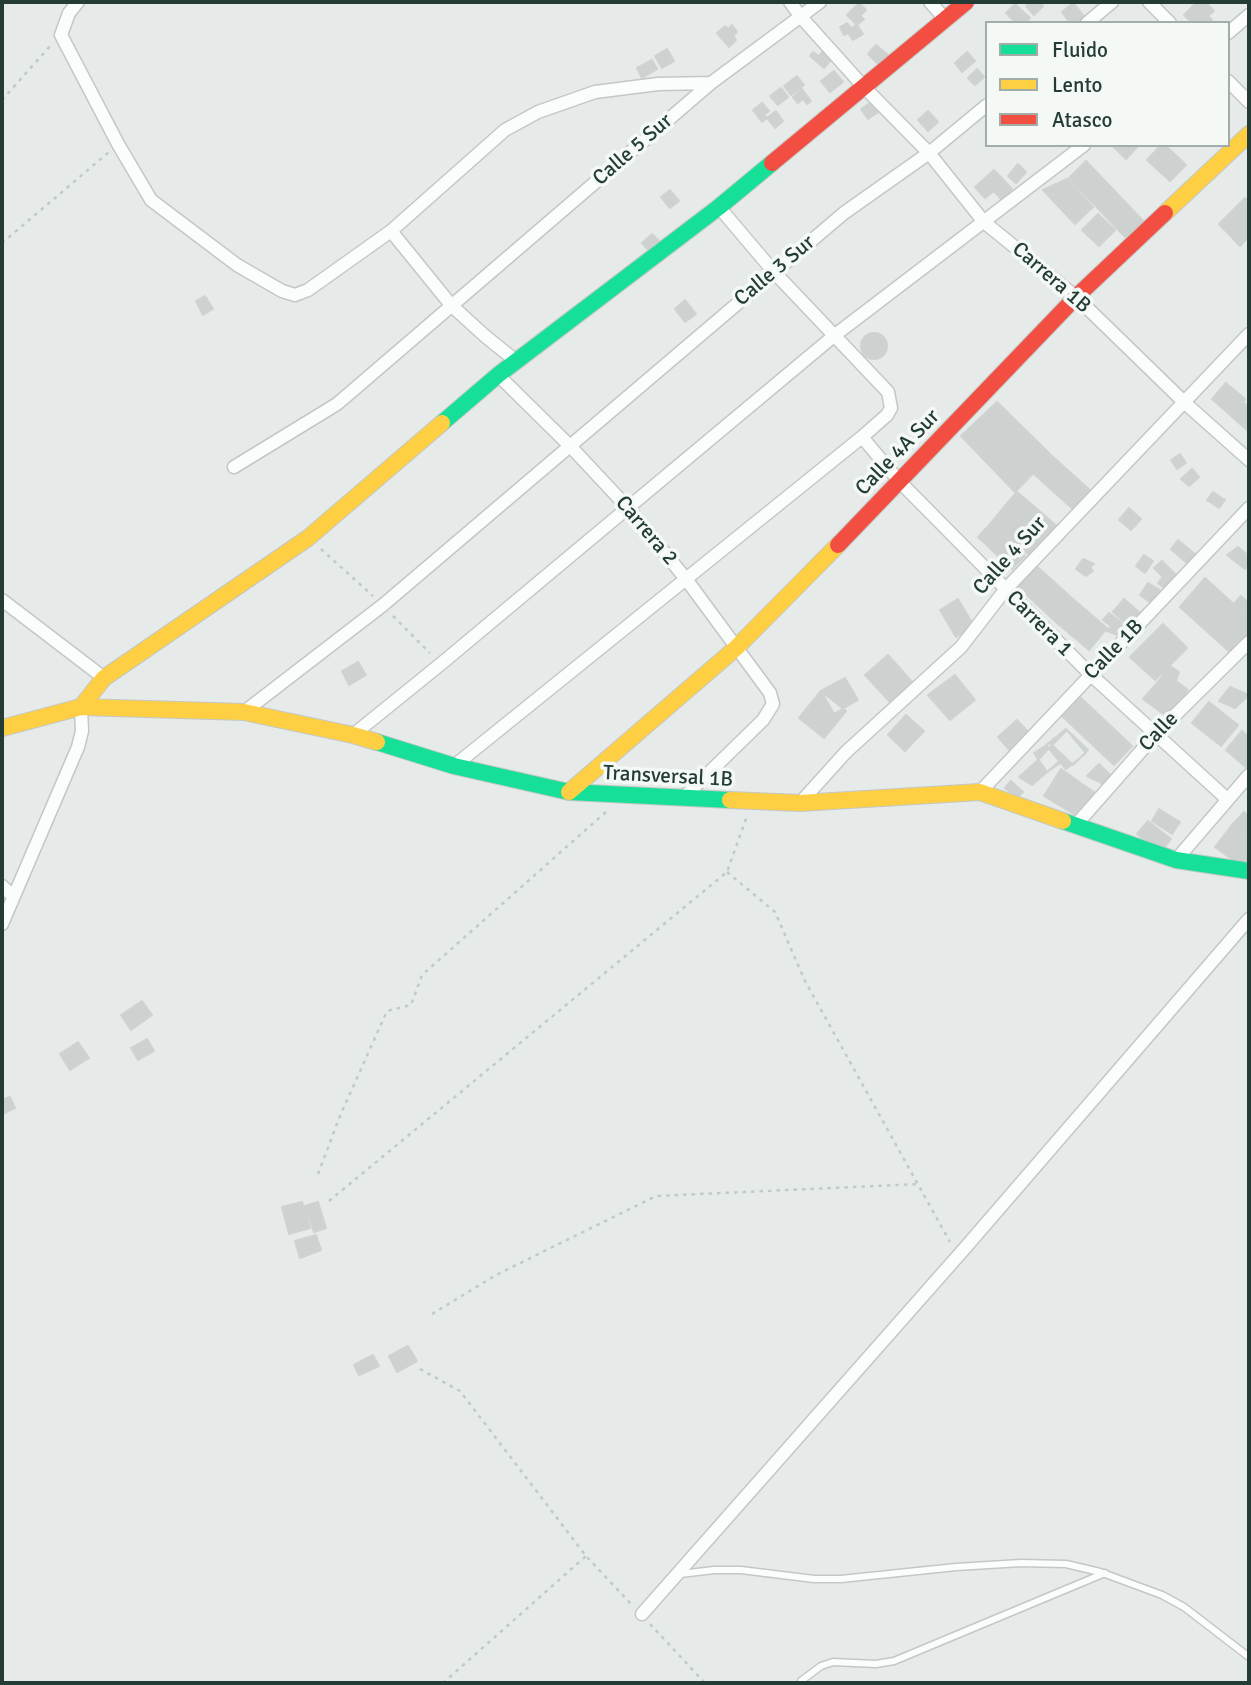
<!DOCTYPE html>
<style>
body{margin:0}
#map{position:relative;width:1251px;height:1685px;overflow:hidden;background:#e6eae8;font-family:Signika,sans-serif}
canvas{display:block}
.frame{position:absolute;inset:0;border:4px solid #243c36;pointer-events:none}
.legend{position:absolute;left:985px;top:21px;width:245px;height:126px;box-sizing:border-box;background:#f4f9f6;border:2px solid #a1ada9;margin:0;padding:9px 12px;list-style:none;font-size:21px;color:#243c36}
.legend li{display:flex;align-items:center;gap:14px;height:35px}
.legend b{width:35px;border:2px solid #a1ada9}
</style>
<div id="map">
<canvas width="1251" height="1685"></canvas>
<div class="frame"></div>
<ul class="legend">
<li><b style="height:9px;background:#16e098"></b>Fluido</li>
<li><b style="height:9px;background:#ffcf43"></b>Lento</li>
<li><b style="height:9px;background:#f24e42"></b>Atasco</li>
</ul>
</div>
<script>
const ctx = document.querySelector('canvas').getContext('2d');
ctx.lineJoin = 'round';
function paint(path, color) {
  ctx.fillStyle = color;
  ctx.fill(path, 'evenodd');
}
function poly(rows) {
  const path = new Path2D();
  for (const r of rows) {
    if (r.length === 3) {
      path.moveTo(r[0] + r[2], r[1]);
      path.arc(r[0], r[1], r[2], 0, 2 * Math.PI);
      continue;
    }
    path.moveTo(r[0], r[1]);
    for (let i = 2; i < r.length; i += 2) path.lineTo(r[i], r[i + 1]);
  }
  return path;
}
function trace(path, color, width, dash) {
  ctx.strokeStyle = color;
  ctx.lineWidth = width;
  ctx.lineCap = dash ? 'butt' : 'round';
  ctx.setLineDash(dash || []);
  ctx.stroke(path);
}
function write(font, color, halo, rows, align = 'center') {
  ctx.font = font + ' Signika,sans-serif';
  ctx.lineWidth = 7;
  ctx.setLineDash([]);
  ctx.textBaseline = 'middle';
  ctx.strokeStyle = halo;
  ctx.fillStyle = color;
  for (const [text, x, y, turn = 0] of rows) {
    ctx.save();
    ctx.translate(x, y);
    ctx.rotate((+turn || 0) * Math.PI / 180);
    ctx.textAlign = isNaN(turn) ? turn : align;
    if (halo) ctx.strokeText(text, 0, 0);
    ctx.fillText(text, 0, 0);
    ctx.restore();
  }
}
const building = poly([
 [1031,2,1039,2,1043,6,1034,15,1026,6,1031,2],
 [1197,2,1205,2,1214,11,1208,16,1212,20,1209,23,1192,23,1184,15,1197,2],
 [859,3,866,10,860,16,864,19,857,25,847,15,859,3],
 [1073,3,1087,20,1083,23,1070,23,1062,12,1073,3],
 [1015,4,1030,18,1025,23,1016,23,1006,13,1015,4],
 [847,23,851,28,857,25,863,34,853,40,848,33,844,35,840,27,847,23],
 [732,25,737,32,733,36,736,40,729,47,717,33,725,26,728,29,732,25],
 [876,45,888,55,879,65,868,54,876,45],
 [667,49,674,61,662,68,655,56,667,49],
 [824,50,833,57,824,68,810,56,813,52,819,56,824,50],
 [967,52,975,61,962,72,955,63,967,52],
 [652,60,657,69,642,78,637,68,652,60],
 [977,69,984,77,975,85,968,78,977,69],
 [834,71,843,82,830,92,821,81,834,71],
 [797,76,804,85,791,95,784,86,797,76],
 [781,88,788,97,778,105,770,96,781,88],
 [802,89,811,101,807,104,803,99,798,103,793,97,802,89],
 [873,101,880,111,868,119,861,109,873,101],
 [762,103,769,111,764,115,767,118,762,122,753,110,762,103],
 [776,111,783,121,775,128,767,118,776,111],
 [928,111,938,122,928,131,918,120,928,111],
 [1112,145,1139,145,1126,159,1112,145],
 [1161,145,1165,145,1186,165,1170,181,1147,160,1161,145],
 [1086,161,1147,225,1129,241,1069,178,1086,161],
 [1018,164,1026,172,1016,183,1008,176,1018,164],
 [994,170,1012,189,1001,199,994,191,985,198,975,187,994,170],
 [1067,179,1093,207,1075,224,1043,190,1067,179],
 [670,190,679,201,670,208,661,197,670,190],
 [1245,198,1249,202,1249,236,1240,246,1219,224,1245,198],
 [1098,214,1115,230,1099,246,1082,230,1098,214],
 [652,234,663,245,653,255,642,243,652,234],
 [205,296,213,309,203,315,196,301,205,296],
 [685,300,696,314,685,322,675,309,685,300],
 [874,346,13],
 [1226,383,1245,399,1243,403,1249,406,1248,431,1212,399,1226,383],
 [997,402,1051,455,1015,492,961,436,997,402],
 [1180,454,1186,463,1177,469,1171,460,1180,454],
 [1051,455,1092,492,1075,511,1034,474,1051,455],
 [1192,469,1199,477,1189,486,1181,479,1192,469],
 [1017,492,1057,526,1046,536,1009,501,1017,492],
 [1213,492,1225,500,1219,508,1207,500,1213,492],
 [1009,501,1046,536,1028,554,991,523,1009,501],
 [1129,508,1141,519,1131,530,1119,520,1129,508],
 [991,523,1025,556,1012,569,978,537,991,523],
 [1178,540,1197,556,1189,565,1171,549,1178,540],
 [1238,547,1249,556,1249,566,1245,569,1227,555,1238,547],
 [1144,555,1153,561,1145,573,1136,566,1144,555],
 [1083,559,1094,564,1090,567,1093,571,1086,576,1076,569,1083,559],
 [1162,561,1178,577,1166,590,1158,583,1163,577,1154,568,1162,561],
 [1033,563,1074,600,1056,622,1014,583,1033,563],
 [1205,578,1249,618,1249,637,1247,640,1193,592,1205,578],
 [1148,583,1160,590,1151,603,1140,595,1148,583],
 [1193,592,1247,640,1233,655,1180,607,1193,592],
 [1241,596,1249,603,1249,618,1234,604,1241,596],
 [958,599,974,626,956,637,940,610,958,599],
 [1124,599,1140,613,1129,626,1113,612,1124,599],
 [1074,600,1107,628,1089,650,1056,622,1074,600],
 [1109,613,1125,625,1118,635,1107,631,1111,626,1103,620,1109,613],
 [1163,624,1187,648,1155,680,1130,657,1163,624],
 [888,655,913,683,891,703,865,675,888,655],
 [358,662,366,675,349,685,342,671,358,662],
 [1170,666,1179,672,1176,681,1188,690,1180,701,1157,683,1170,666],
 [955,675,975,700,950,720,928,695,955,675],
 [845,678,858,700,834,714,821,691,845,678],
 [1157,683,1180,701,1169,718,1143,699,1157,683],
 [1230,687,1249,695,1235,708,1219,701,1230,687],
 [821,691,846,711,824,738,799,718,821,691],
 [1080,697,1132,746,1114,765,1062,716,1080,697],
 [1209,702,1238,725,1221,746,1192,723,1209,702],
 [906,715,924,731,905,751,888,735,906,715],
 [1017,720,1031,735,1013,754,998,737,1017,720],
 [1066,729,1086,753,1066,769,1046,745,1066,729],
 [1067,730,1088,750,1073,765,1052,745,1067,730],
 [1242,731,1249,737,1249,770,1226,750,1242,731],
 [1050,743,1063,761,1047,772,1034,753,1050,743],
 [1052,745,1061,760,1047,772,1037,761,1052,745],
 [1037,761,1047,772,1032,785,1019,777,1037,761],
 [1099,764,1113,778,1106,785,1087,776,1099,764],
 [1061,769,1095,793,1074,814,1044,796,1061,769],
 [1011,781,1023,792,1017,798,1005,788,1011,781],
 [1159,809,1180,822,1172,834,1152,821,1159,809],
 [1244,812,1249,817,1249,840,1232,825,1244,812],
 [1148,821,1171,839,1161,852,1137,834,1148,821],
 [1232,825,1249,840,1249,858,1241,866,1215,847,1232,825],
 [142,1001,152,1015,131,1030,121,1015,142,1001],
 [147,1039,154,1051,138,1060,131,1048,147,1039],
 [78,1042,89,1058,70,1070,60,1054,78,1042],
 [10,1097,15,1108,2,1114,2,1100,10,1097],
 [302,1202,310,1228,289,1234,282,1207,302,1202],
 [318,1202,326,1228,314,1232,305,1206,318,1202],
 [316,1235,321,1250,300,1258,295,1241,316,1235],
 [408,1346,417,1361,397,1372,389,1356,408,1346],
 [373,1355,379,1366,359,1375,354,1365,373,1355]
]);
paint(building, '#cdd1d0');
trace(building, '#ced3d1', 2);
const lane = poly([
 [680,1574,714,1570,741,1570,814,1579,841,1579,956,1567,1021,1563,1066,1564,1100,1572,1162,1595,1184,1607,1249,1657],
 [801,1681,821,1666,833,1662,876,1664,894,1661,1105,1573]
]);
const street = poly([
 [78,2,69,13,61,35,118,144,151,200,237,265,282,291,295,295,308,290,391,231,505,130,538,112,595,92,658,84,711,83],
 [790,2,801,17,863,86,929,153,984,222,1076,297,1185,403,1249,460],
 [930,2,945,19],
 [1149,2,1170,23],
 [1087,23,1112,2],
 [1228,33,1249,15],
 [1228,81,1249,102],
 [391,231,451,305,485,336,516,361],
 [498,375,571,447,628,508,686,579,770,693,773,704,763,720,682,799],
 [862,437,900,482,1090,674,1227,799],
 [234,467,337,404,711,83,820,2],
 [2,600,104,678],
 [244,712,383,605,844,213,929,153,987,105],
 [353,735,442,663,835,335,1084,145],
 [454,766,862,437,887,415,891,408,888,392,774,272,719,207],
 [980,792,1249,508],
 [800,803,846,752,961,647,1005,590,1249,334],
 [1075,826,1156,734,1249,642],
 [1176,860,1249,775],
 [2,886,13,896],
 [2,924,78,747,82,731,81,707],
 [642,1614,965,1248,1249,919]
]);
const fast = poly([
 [442,423,498,375,719,207,772,163],
 [377,742,454,766,569,792,730,800],
 [1063,821,1176,860,1249,871]
]);
const slow = poly([
 [1165,213,1249,134],
 [81,707,244,712,353,735,377,742],
 [2,728,81,707,104,678,308,538,442,423],
 [569,792,736,648,838,545],
 [730,800,800,803,980,792,1063,821]
]);
const jam = poly([
 [772,163,966,2],
 [838,545,1076,297,1165,213]
]);
trace(lane, '#c3c7c5', 9);
trace(street, '#c3c7c5', 15);
trace(fast, '#c2c8c5', 18);
trace(slow, '#c2c8c5', 18);
trace(jam, '#c2c8c5', 18);
trace(poly([
 [2,100,51,45],
 [2,243,109,152],
 [321,549,373,596],
 [393,616,430,653],
 [727,872,775,912,805,981,950,1242],
 [318,1174,340,1116,387,1011,411,1005,422,975,607,811],
 [329,1201,727,872,747,816],
 [432,1314,496,1275,656,1196,919,1184],
 [420,1369,460,1391,586,1556,631,1604],
 [650,1624,705,1683],
 [443,1683,586,1556]
]), '#c2cac6', 2.5, [3.5, 5]);
trace(lane, '#fbfcfc', 6);
trace(street, '#fbfcfc', 12);
trace(fast, '#16e098', 16);
trace(slow, '#ffcf43', 16);
trace(jam, '#f24e42', 16);
write('21px', '#243c36', '#f4f9f6', [
 ["Calle 5 Sur",633,150,-41],
 ["Calle 3 Sur",775,271,-40],
 ["Carrera 1B",1051,278,41],
 ["Calle 4A Sur",898,453,-46],
 ["Carrera 2",646,531,50],
 ["Calle 4 Sur",1010,556,-48],
 ["Carrera 1",1039,624,45],
 ["Calle 1B",1114,650,-46],
 ["Calle",1159,732,-46],
 ["Transversal 1B",668,777,3]
]);
</script>
